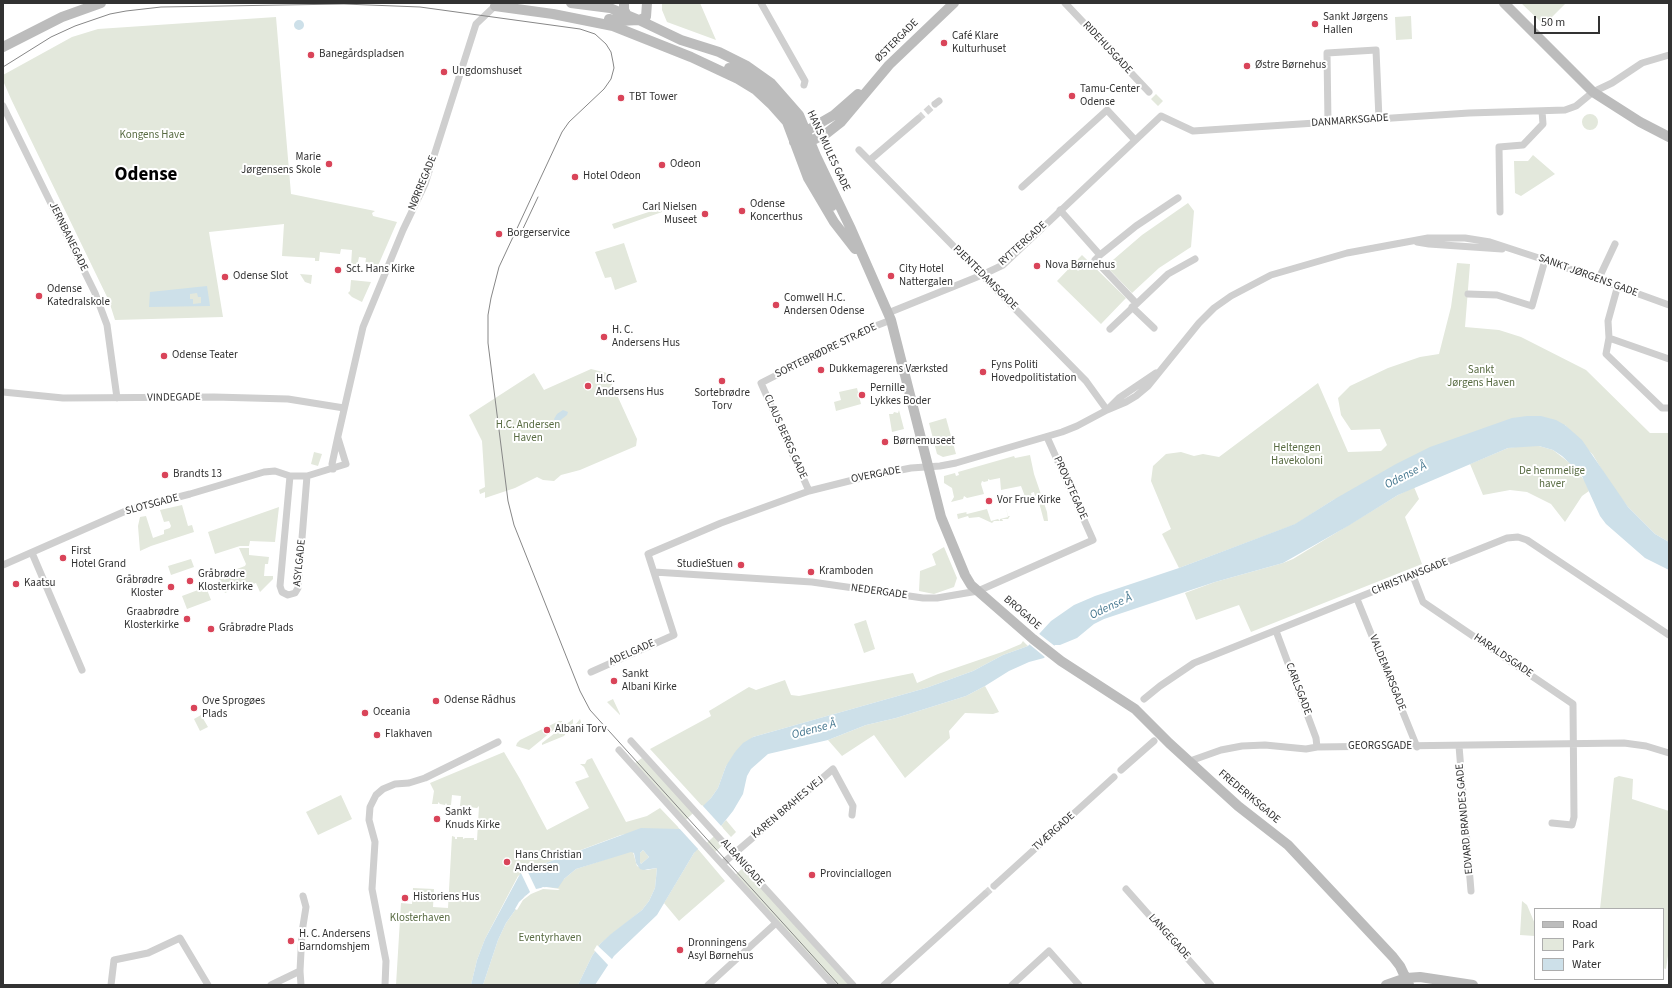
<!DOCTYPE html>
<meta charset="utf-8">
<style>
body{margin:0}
#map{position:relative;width:1672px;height:988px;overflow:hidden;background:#fff;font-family:"Source Sans 3",sans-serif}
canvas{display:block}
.frame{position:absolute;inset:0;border:4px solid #323232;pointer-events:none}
.legend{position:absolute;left:1534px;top:908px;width:130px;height:72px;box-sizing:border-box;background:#fff;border:1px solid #adadad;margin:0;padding:5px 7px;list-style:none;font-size:12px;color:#323232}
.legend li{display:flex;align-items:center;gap:8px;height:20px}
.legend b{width:20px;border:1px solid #adadad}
.scale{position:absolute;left:1534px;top:16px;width:66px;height:18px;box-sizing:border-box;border:2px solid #323232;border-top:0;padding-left:5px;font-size:12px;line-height:14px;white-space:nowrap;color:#323232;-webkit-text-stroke:3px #fff;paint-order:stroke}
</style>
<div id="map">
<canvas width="1672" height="988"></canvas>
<div class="frame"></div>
<ul class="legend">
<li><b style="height:5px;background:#bcbcbc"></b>Road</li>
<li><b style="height:11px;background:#e3e8dc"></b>Park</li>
<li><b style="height:11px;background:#cde0e9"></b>Water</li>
</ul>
<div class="scale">50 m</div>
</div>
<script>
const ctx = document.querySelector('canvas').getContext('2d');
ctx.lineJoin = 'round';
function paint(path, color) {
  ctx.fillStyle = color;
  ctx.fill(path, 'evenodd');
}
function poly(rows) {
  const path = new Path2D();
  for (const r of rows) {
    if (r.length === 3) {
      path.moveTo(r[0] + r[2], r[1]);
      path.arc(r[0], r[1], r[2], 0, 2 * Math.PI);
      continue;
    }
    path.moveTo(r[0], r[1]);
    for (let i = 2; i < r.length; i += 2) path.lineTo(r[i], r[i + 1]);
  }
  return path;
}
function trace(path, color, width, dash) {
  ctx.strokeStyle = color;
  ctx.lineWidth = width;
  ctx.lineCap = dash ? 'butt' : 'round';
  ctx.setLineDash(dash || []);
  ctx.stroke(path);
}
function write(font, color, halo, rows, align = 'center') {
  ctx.font = font + ' "Source Sans 3",sans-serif';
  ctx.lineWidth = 4;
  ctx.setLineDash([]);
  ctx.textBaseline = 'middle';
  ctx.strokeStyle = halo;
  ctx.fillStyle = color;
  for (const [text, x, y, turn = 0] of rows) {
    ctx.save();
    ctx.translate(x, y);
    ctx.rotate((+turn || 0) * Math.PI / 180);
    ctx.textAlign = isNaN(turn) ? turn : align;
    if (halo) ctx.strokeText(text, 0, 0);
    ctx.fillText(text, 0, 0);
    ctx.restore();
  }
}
paint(poly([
 [662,3,700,3,716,40,667,22,662,10],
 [1521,3,1566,3,1544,25],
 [1411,16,1412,39,1396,40,1395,17],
 [276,17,291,194,375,211,372,213,373,216,397,222,377,268,365,266,366,258,359,257,357,266,351,265,352,250,341,249,340,254,320,252,319,261,315,261,315,258,282,256,284,224,209,232,223,317,115,320,109,301,11,99,4,83,3,75,72,37,98,29],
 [1156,94,1163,101,1158,106,1151,99],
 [1590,122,8],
 [1533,155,1555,174,1521,196,1515,193,1514,161,1528,161],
 [1188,203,1194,211,1191,247,1159,268,1132,293,1106,266,1142,235],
 [661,208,662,212,614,229,612,224],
 [624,243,637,282,615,290,611,277,605,278,595,252],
 [1082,255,1126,298,1101,324,1057,281],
 [1457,263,1470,264,1465,327,1499,330,1521,337,1586,370,1650,433,1669,433,1669,542,1655,534,1628,507,1611,485,1593,455,1565,425,1333,500,1296,524,1179,568,1162,534,1171,529,1151,481,1153,466,1166,454,1181,452,1194,456,1203,454,1219,457,1318,383,1348,452,1381,451,1387,445,1380,429,1351,430,1341,415,1338,398,1350,386,1388,368,1420,357,1439,354,1451,307],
 [300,274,312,275,311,284,305,282],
 [351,280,371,282,362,302,352,297,348,293,350,291],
 [591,369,607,373,637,439,636,446,580,470,561,475,554,481,543,480,537,477,515,488,485,498,485,492,480,494,479,490,485,487,482,441,469,415,534,373,544,390],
 [857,388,861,404,836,411,834,402,841,400,839,392],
 [899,410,904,429,892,432,889,414,893,414,894,412,898,413],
 [946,418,956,454,943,457,937,454,929,423],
 [1523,446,1539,446,1553,450,1571,464,1585,481,1589,491,1582,496,1565,522,1551,504,1527,492,1510,490,1483,495,1470,464,1508,448],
 [314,452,322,454,318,466,311,464],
 [1030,455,1034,474,1047,512,1048,521,1044,521,1037,495,1035,496,1034,492,1031,493,1032,497,1026,499,1021,486,1001,490,1000,478,990,480,988,479,988,481,984,482,982,481,981,484,984,494,967,498,964,496,963,499,951,502,954,497,952,488,944,483,944,476,955,473,956,476,959,475,958,472,1014,456,1015,458],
 [1414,487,1419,499,1405,517,1422,564,1251,632,1239,605,1196,620,1185,593,1215,582,1283,563,1293,559,1398,495],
 [1005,504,1008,516,1010,516,1008,519,1002,519,1003,521,994,521,992,523,979,517,969,518,968,516,958,519,957,514,967,512,966,513,967,514,987,509,991,521,998,519,1000,521,1000,519,1008,517],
 [182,505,188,526,192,525,194,532,151,546,140,551,138,526,140,517,146,516,153,538,164,534,164,530,170,528,171,526,169,521,164,522,160,510],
 [279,507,275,542,250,541,249,546,240,546,215,554,208,532],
 [944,547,957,578,954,587,934,594,919,591,920,571,936,565,932,554],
 [239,548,249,548,249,555,269,557,268,564,265,564,264,576,273,576,273,579,260,592,256,583,251,585,249,582,225,593,218,576,245,566,246,564],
 [191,559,194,567,171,575,168,566],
 [206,587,211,600,187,609,182,596],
 [866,620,875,649,864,653,854,624],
 [1023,641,1028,646,1003,655,973,671,926,688,753,737,726,766,718,788,711,798,703,807,650,749,711,716,709,711,749,687,756,690,785,680,791,695,799,696,913,673,917,683,938,674,1002,652,1021,644],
 [985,686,999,712,993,714,965,713,949,731,950,738,905,778,874,735,842,756,828,740,866,725,896,718,966,696],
 [613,699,620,714,620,715,607,702],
 [201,715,208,727,200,731,194,719],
 [573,719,573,723,564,736,542,745,542,743],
 [580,719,583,728,573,732,572,729],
 [559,721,562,721,562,723,529,750,516,746,517,743,520,740],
 [504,752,520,779,547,830,589,808,575,782,589,777,584,767,580,764,585,764,587,760,592,758,626,822,647,816,660,808,680,829,660,829,621,835,527,870,518,876,485,939,477,960,471,985,396,985,401,903,412,904,413,888,434,889,433,907,448,908,452,836,455,837,455,839,457,839,457,837,463,837,463,839,465,838,474,838,474,840,477,840,479,806,477,808,468,807,466,805,466,806,460,806,461,796,452,795,451,805,447,805,446,803,445,805,440,804,438,802,438,804,432,804,434,791,430,783],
 [642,758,723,845,715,852,635,763],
 [1619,776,1633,779,1632,799,1669,811,1669,949,1666,969,1663,968,1663,909,1600,909,1614,778],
 [341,795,352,819,318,835,306,812],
 [726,820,736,832,731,837,721,826],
 [697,848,725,881,679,921,664,903],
 [643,850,649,857,641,864,640,862,640,853],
 [628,852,633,852,637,866,647,870,657,868,655,888,649,901,642,910,600,944,592,956,578,985,483,985,498,940,506,923,525,896,564,879,576,869],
 [743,868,849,985,836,985,735,875],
 [1522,901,1527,905,1535,924,1535,936,1520,935]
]), '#e3e8dc');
paint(poly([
 [299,25,5],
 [207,286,210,306,149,307,150,292],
 [197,293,198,297,201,297,201,303,193,304,193,299,190,299,190,294],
 [563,410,568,412,567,415,558,422,555,421,554,419,557,414],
 [1527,416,1541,416,1556,420,1565,425,1582,440,1628,507,1655,534,1669,542,1669,570,1645,558,1606,524,1600,516,1581,474,1562,456,1553,450,1539,446,1508,448,1398,495,1348,526,1283,563,1215,582,1104,619,1094,624,1077,638,1060,645,1055,645,1044,658,1029,662,1009,671,985,686,966,696,896,718,866,725,828,740,768,754,751,769,747,776,743,794,733,811,721,826,694,853,657,915,614,956,595,985,578,985,592,956,600,944,611,934,642,910,649,901,655,888,657,868,643,870,640,869,636,863,634,853,631,852,576,869,564,879,558,888,543,887,525,896,506,923,498,940,483,985,471,985,477,960,485,939,520,874,527,870,641,828,680,829,711,798,718,788,726,766,735,752,743,743,753,737,926,688,973,671,1003,655,1028,646,1051,621,1074,605,1095,596,1179,568,1295,524,1333,500,1396,464,1430,447,1512,418],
 [643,850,649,857,641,864,640,862,640,853]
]), '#cde0e9');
paint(poly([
 [1038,633,1056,647,1046,658,1029,644],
 [702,805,723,828,699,850,678,827],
 [526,868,536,889,546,887,560,889,558,890,543,889,531,894,523,900,517,910,515,909,519,902,530,892,520,871],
 [597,945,613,960,609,966,594,950]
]), '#fff');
trace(poly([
 [918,119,935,104],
 [985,894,994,886]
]), '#d6d6d6', 7, [7, 3.5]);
trace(poly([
 [761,3,805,81,804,85],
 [1065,3,1149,92],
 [935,104,939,101],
 [3,106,95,293,107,325,117,398],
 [1328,123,1327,53,1376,50,1379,119],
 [859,150,1086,381,1107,410],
 [870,160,918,119],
 [1022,187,1107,110,1135,140],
 [1060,210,1100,255,1136,226,1178,198],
 [1500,212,1499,147,1523,145,1543,124,1542,111],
 [1417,242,1429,244,1502,249],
 [1100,255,1095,260,1136,303],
 [1599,278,1615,244],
 [1618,285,1608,321,1609,338,1606,354,1662,408,1669,408],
 [1468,294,1497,295,1532,306,1545,260],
 [1132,307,1154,328],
 [888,313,982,275,1003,265,1161,116,1193,131,1469,113,1565,110,1576,106,1593,92,1612,83,1642,63,1669,55],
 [1110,329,1168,274,1195,259],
 [1609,338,1669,359],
 [3,392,63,398,214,397,288,399,344,408],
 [1110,407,1119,398,1156,373],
 [333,469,332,464,338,436,363,327,403,230,425,184,476,24,495,6],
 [290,476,280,586,282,592,288,595,295,593,298,588,307,476],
 [809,491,761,383,865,330,891,320],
 [32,553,82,670],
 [3,565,128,510,190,494,264,472,275,471,290,476,307,476,346,464,338,438],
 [654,572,812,582,923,598,937,598,978,591,1093,540,1047,437],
 [1413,576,1423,602,1573,704,1574,817,1572,825,1552,823],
 [1357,599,1417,747],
 [1276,631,1316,738,1317,747],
 [591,672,674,635,648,554,721,523,809,491,865,477,911,468,940,466,956,463,1062,432,1077,426,1107,410,1126,402,1136,396,1148,386,1199,323,1214,308,1231,296,1271,275,1347,253,1428,238,1465,238,1490,242,1545,260,1669,305],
 [1144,699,1160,686,1194,663,1507,538,1518,537,1527,540,1669,635],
 [631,741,853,985],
 [1459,746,1471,891],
 [619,750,711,852,833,985],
 [1190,761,1221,750,1242,746,1265,745,1306,749,1317,747,1624,743,1646,746,1669,753],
 [1121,770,1154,741],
 [722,864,833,769,853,806,852,815],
 [994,886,1114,777],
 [1126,889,1211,985],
 [111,985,114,960,148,953,180,938,208,985],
 [271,985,300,971],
 [301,985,300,971,302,932,306,907,303,896],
 [385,985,386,961,372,889,375,842,369,820,370,807,376,795,383,789,395,784,409,783,425,778,498,742],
 [708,985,776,923],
 [884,985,985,894],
 [1012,985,1049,951,1079,985]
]), '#cfcfcf', 7);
trace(poly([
 [571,3,610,8,639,20,681,40,719,52,747,66,771,83,799,115,816,156,851,229,891,320,941,517,965,575,971,585,1033,639,1061,661,1135,709,1169,743,1238,806,1288,845,1393,957,1400,966,1409,985],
 [624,3,624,10,629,19],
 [1504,3,1593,92,1640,122,1669,137],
 [495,6,553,14,613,26,691,57,738,79,756,90,771,104,787,122,808,178,834,222,855,249],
 [609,19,618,21,639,20,646,17,647,3],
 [3,47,62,17,101,3],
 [729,68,752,78,771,93,804,134],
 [801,134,834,115,858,94],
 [794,142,811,141,827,133,841,122,889,65,954,3],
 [794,142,802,146,807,152,828,201,832,206],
 [1386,985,1406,978,1420,977,1473,985]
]), '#bcbcbc', 10);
trace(poly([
 [3,67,51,37,75,26,110,14,126,11,161,7,344,4,420,7,580,29,595,34,606,44,611,52,613,62,614,68,611,79,604,89,569,122,562,132,499,267,491,298,488,315,488,343,508,501,514,525,580,691,590,710,839,985],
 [520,235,538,197],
 [1409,985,1428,985]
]), '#878787', 1);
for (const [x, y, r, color] of [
 [1315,24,4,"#d94459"],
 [944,43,4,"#d94459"],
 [311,55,4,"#d94459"],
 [1247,66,4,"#d94459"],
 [444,72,4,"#d94459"],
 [1072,96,4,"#d94459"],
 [621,98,4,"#d94459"],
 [329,164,4,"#d94459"],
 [662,165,4,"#d94459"],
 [575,177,4,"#d94459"],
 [742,211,4,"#d94459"],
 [705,214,4,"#d94459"],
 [499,234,4,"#d94459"],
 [1037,266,4,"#d94459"],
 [338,270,4,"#d94459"],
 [891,276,4,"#d94459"],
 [225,277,4,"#d94459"],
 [39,296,4,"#d94459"],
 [776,305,4,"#d94459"],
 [604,337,4,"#d94459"],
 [164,356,4,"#d94459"],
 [821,370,4,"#d94459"],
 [983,372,4,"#d94459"],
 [722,381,4,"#d94459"],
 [588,386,4,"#d94459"],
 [862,395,4,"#d94459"],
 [885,442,4,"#d94459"],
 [165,475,4,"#d94459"],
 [989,501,4,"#d94459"],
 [63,558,4,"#d94459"],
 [741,565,4,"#d94459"],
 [811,572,4,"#d94459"],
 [190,581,4,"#d94459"],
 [16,584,4,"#d94459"],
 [171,587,4,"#d94459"],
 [187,619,4,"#d94459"],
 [211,629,4,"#d94459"],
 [614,681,4,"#d94459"],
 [436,701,4,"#d94459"],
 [194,708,4,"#d94459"],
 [365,713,4,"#d94459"],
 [547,730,4,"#d94459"],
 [377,735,4,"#d94459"],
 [437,819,4,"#d94459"],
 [507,862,4,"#d94459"],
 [812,875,4,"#d94459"],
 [405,898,4,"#d94459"],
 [291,941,4,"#d94459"],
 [680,950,4,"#d94459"]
]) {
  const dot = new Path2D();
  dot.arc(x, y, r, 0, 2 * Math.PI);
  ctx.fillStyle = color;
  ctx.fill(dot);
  trace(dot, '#fff', 1.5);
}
write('11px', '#323232', '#fff', [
 ["Sankt Jørgens",1323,18],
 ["Hallen",1323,31],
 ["Café Klare",952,37],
 ["Kulturhuset",952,50],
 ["Banegårdspladsen",319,55],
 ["Østre Børnehus",1255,66],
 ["Ungdomshuset",452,72],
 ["Tamu-Center",1080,90],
 ["Odense",1080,103],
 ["TBT Tower",629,98],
 ["Marie",321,158,"right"],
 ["Jørgensens Skole",321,171,"right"],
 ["Odeon",670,165],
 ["Hotel Odeon",583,177],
 ["Odense",750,205],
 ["Koncerthus",750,218],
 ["Carl Nielsen",697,208,"right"],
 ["Museet",697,221,"right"],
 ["Borgerservice",507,234],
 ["Nova Børnehus",1045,266],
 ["Sct. Hans Kirke",346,270],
 ["City Hotel",899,270],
 ["Nattergalen",899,283],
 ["Odense Slot",233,277],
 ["Odense",47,290],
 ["Katedralskole",47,303],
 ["Comwell H.C.",784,299],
 ["Andersen Odense",784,312],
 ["H. C.",612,331],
 ["Andersens Hus",612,344],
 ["Odense Teater",172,356],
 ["Fyns Politi",991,366],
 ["Hovedpolitistation",991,379],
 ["Dukkemagerens Værksted",829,370],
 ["H.C.",596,380],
 ["Andersens Hus",596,393],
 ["Pernille",870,389],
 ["Lykkes Boder",870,402],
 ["Sortebrødre",722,394,"center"],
 ["Torv",722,407,"center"],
 ["Børnemuseet",893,442],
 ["Brandts 13",173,475],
 ["Vor Frue Kirke",997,501],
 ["First",71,552],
 ["Hotel Grand",71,565],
 ["StudieStuen",733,565,"right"],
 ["Kramboden",819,572],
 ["Gråbrødre",198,575],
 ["Klosterkirke",198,588],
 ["Gråbrødre",163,581,"right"],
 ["Kloster",163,594,"right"],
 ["Kaatsu",24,584],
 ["Graabrødre",179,613,"right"],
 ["Klosterkirke",179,626,"right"],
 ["Gråbrødre Plads",219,629],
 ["Sankt",622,675],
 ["Albani Kirke",622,688],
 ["Odense Rådhus",444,701],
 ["Ove Sprogøes",202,702],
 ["Plads",202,715],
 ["Oceania",373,713],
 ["Albani Torv",555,730],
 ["Flakhaven",385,735],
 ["Sankt",445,813],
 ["Knuds Kirke",445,826],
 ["Hans Christian",515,856],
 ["Andersen",515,869],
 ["Provinciallogen",820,875],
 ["Historiens Hus",413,898],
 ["H. C. Andersens",299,935],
 ["Barndomshjem",299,948],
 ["Dronningens",688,944],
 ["Asyl Børnehus",688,957]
], 'left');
write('11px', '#323232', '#fff', [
 ["ØSTERGADE",897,41,-45],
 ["RIDEHUSGADE",1107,48,47],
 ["DANMARKSGADE",1350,121,-4],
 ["HANS MULES GADE",828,151,65],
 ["NØRREGADE",423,183,-68],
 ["JERNBANEGADE",68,237,64],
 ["RYTTERGADE",1023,244,-42],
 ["SANKT JØRGENS GADE",1588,276,20],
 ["PJENTEDAMSGADE",985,278,45],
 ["SORTEBRØDRE STRÆDE",826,351,-26],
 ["VINDEGADE",174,398,-1],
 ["CLAUS BERGS GADE",785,437,66],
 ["OVERGADE",876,475,-11],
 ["PROVSTEGADE",1070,488,66],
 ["SLOTSGADE",152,505,-15],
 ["ASYLGADE",300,563,-84],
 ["CHRISTIANSGADE",1410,577,-22],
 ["NEDERGADE",879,592,8],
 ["BROGADE",1022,613,41],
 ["ADELGADE",632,653,-24],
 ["HARALDSGADE",1503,656,34],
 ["VALDEMARSGADE",1387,673,68],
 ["CARLSGADE",1298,689,69],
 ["GEORGSGADE",1380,747],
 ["FREDERIKSGADE",1249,797,40],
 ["KAREN BRAHES VEJ",788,808,-40],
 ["EDVARD BRANDES GADE",1465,819,-95],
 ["TVÆRGADE",1054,832,-42],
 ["ALBANIGADE",742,863,48],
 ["LANGEGADE",1169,937,48]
]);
write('11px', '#586b42', '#fff', [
 ["Kongens Have",152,136],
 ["Sankt",1481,371],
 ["Jørgens Haven",1481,384],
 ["H.C. Andersen",528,426],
 ["Haven",528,439],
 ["Heltengen",1297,449],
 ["Havekoloni",1297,462],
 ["De hemmelige",1552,472],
 ["haver",1552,485],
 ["Klosterhaven",420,919],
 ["Eventyrhaven",550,939]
]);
write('italic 12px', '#45778f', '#fff', [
 ["Odense Å",1406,476,-27],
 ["Odense Å",1111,607,-25],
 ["Odense Å",814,730,-15]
]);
write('bold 19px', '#000', '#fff', [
 ["Odense",146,176]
]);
</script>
